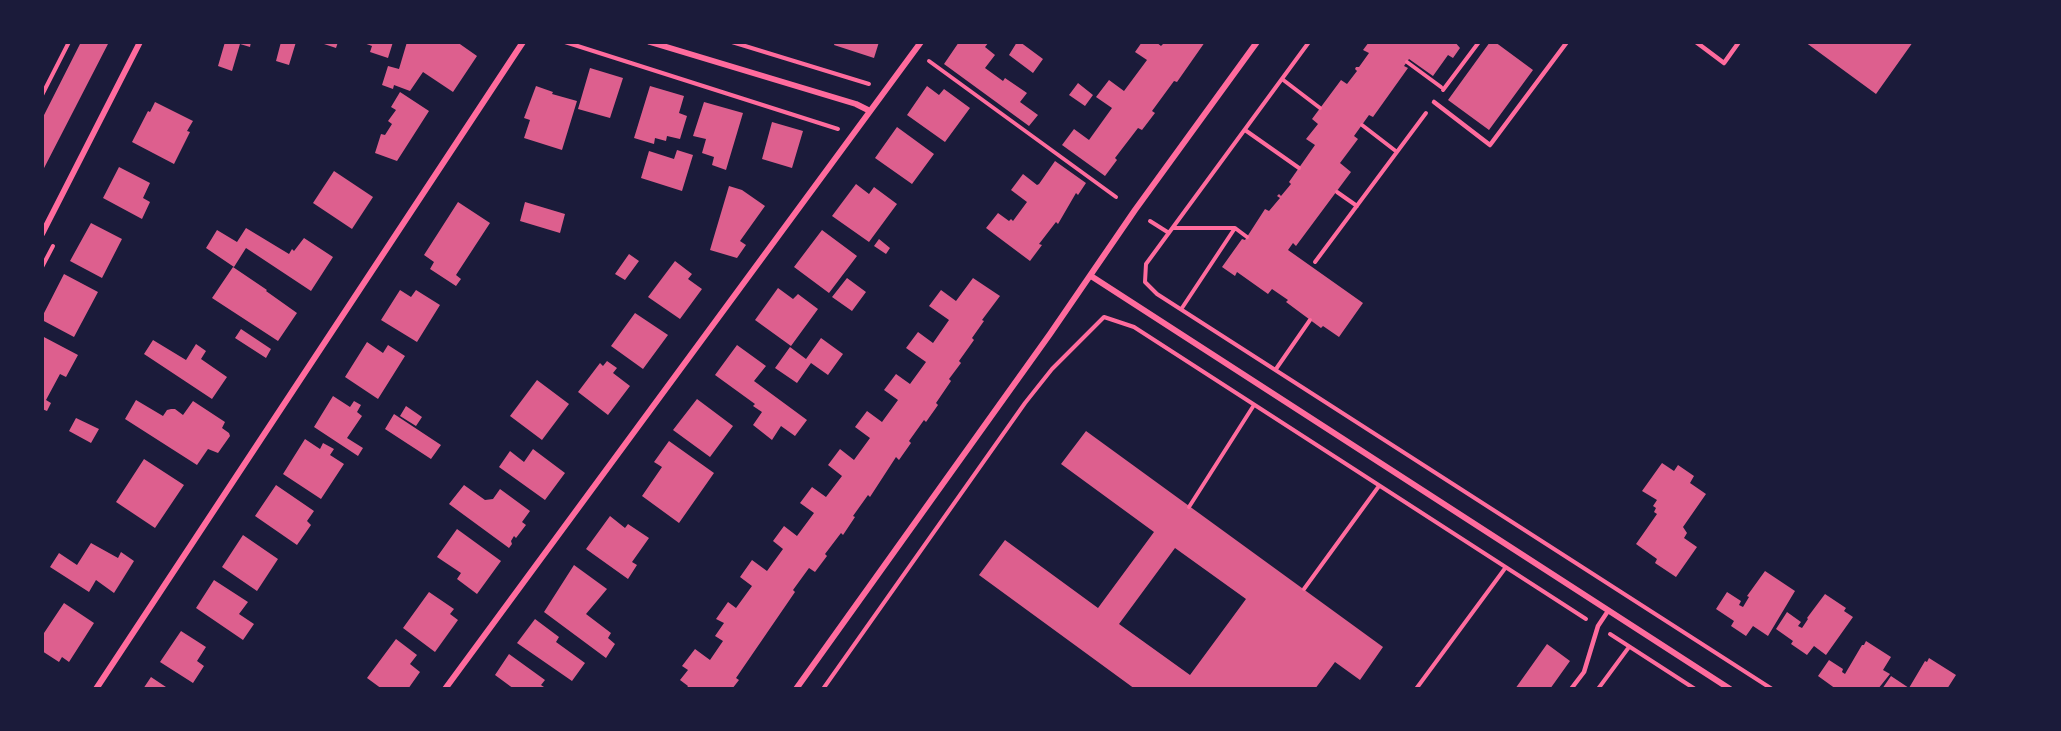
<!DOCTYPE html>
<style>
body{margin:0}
#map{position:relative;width:2061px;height:731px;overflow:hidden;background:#1b1b3a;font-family:"DejaVu Sans",sans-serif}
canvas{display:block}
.frame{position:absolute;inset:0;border:44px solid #1b1b3a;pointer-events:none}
</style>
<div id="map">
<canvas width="2061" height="731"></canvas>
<div class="frame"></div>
</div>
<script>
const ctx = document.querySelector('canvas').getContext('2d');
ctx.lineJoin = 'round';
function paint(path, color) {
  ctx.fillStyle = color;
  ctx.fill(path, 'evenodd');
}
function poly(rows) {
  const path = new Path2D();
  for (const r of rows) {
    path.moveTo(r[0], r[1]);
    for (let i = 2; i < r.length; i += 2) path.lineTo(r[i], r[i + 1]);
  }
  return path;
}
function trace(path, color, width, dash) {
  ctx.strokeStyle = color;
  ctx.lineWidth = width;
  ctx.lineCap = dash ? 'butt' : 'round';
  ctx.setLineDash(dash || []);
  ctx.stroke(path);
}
paint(poly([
 [81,42,109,42,42,172,42,119],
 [225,42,251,42,250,47,240,44,232,71,218,66],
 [281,42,296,42,289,65,276,61],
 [318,42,338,42,336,48],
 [361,42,393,42,388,58,370,52,372,46],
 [407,42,457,42,477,56,453,92,423,72,410,91,394,85,393,89,382,85,388,66,399,69],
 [835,42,879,42,874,58,834,45],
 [959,42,989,42,985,47,995,55,985,68,1003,81,1005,78,1027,93,1020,102,1038,115,1029,126,944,64],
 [1017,42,1020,42,1043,59,1033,73,1009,55],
 [1142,42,1156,42,1161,46,1165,42,1205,42,1177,82,1174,81,1152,111,1155,113,1142,130,1138,128,1115,158,1117,160,1105,176,1062,145,1074,129,1089,140,1112,108,1096,97,1109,80,1124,91,1147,60,1135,52],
 [1369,42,1455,42,1460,48,1453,58,1448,55,1433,76,1409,59,1404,66,1408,68,1373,117,1369,115,1354,136,1358,139,1340,163,1351,172,1296,246,1293,243,1288,250,1363,303,1339,337,1323,326,1321,328,1286,302,1288,300,1272,289,1268,294,1237,272,1235,276,1222,267,1242,239,1245,240,1265,209,1269,211,1280,198,1277,196,1279,194,1281,196,1291,184,1289,182,1315,145,1306,139,1318,124,1312,119,1341,80,1347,84,1357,71,1355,69,1356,67,1359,67,1369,53,1363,50],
 [1490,42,1495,42,1533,70,1489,130,1448,100],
 [1805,42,1913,42,1876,94],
 [590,68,623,78,610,118,578,109],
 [1078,83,1093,95,1085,106,1069,95],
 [536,86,553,92,552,94,577,101,562,150,524,138,530,120,524,118],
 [650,86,684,96,679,113,687,116,680,139,667,136,666,141,655,138,654,144,634,138],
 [927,86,939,95,944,89,970,108,945,142,907,115],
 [400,92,429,111,397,161,375,153,381,134,385,135,392,124,388,121,396,110,391,107],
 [155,102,193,121,187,131,190,132,174,164,132,142,148,111,150,112],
 [704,102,743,113,726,170,712,165,714,157,702,153,706,139,693,136],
 [772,122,803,131,792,168,762,159],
 [897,127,934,154,912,184,875,158],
 [677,150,693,155,682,191,641,178,649,151,674,159],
 [1055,161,1086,183,1078,195,1076,193,1058,224,1056,222,1039,244,1042,245,1030,261,986,228,998,213,1009,221,1011,219,1013,221,1027,202,1011,190,1023,174,1037,185,1039,184],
 [119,167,150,183,143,198,150,202,142,219,103,198],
 [334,171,373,197,352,229,313,203],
 [856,184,869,194,874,187,897,204,869,242,832,216],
 [729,186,742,190,765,206,740,241,746,245,737,258,710,250],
 [458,202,490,223,456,275,461,279,456,286,430,269,434,262,424,255],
 [525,202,565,214,560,233,520,221],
 [91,223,122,239,102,278,70,261],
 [246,228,289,254,292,249,294,251,304,238,333,257,311,291,246,248,234,267,206,248,217,230,237,242],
 [822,230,857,256,829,293,794,267],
 [879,239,890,248,886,254,874,246],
 [629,254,639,261,625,280,615,274],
 [675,261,692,274,688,279,702,289,680,319,648,297],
 [233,267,267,290,266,291,297,313,278,341,212,298],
 [64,274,98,292,74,337,42,320,42,317],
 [847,278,866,292,852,311,832,297],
 [973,278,1000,296,982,320,984,321,972,338,974,340,959,361,961,363,949,379,951,381,936,403,938,405,926,422,924,420,909,441,911,443,899,460,896,457,870,497,868,495,853,516,855,517,843,535,841,533,825,554,827,556,815,572,809,568,793,590,795,592,736,678,739,680,732,689,686,689,688,686,680,680,688,670,682,666,695,649,710,660,723,641,715,636,724,623,716,619,728,602,736,608,752,586,740,577,752,560,767,571,783,549,773,541,784,526,797,536,814,513,800,503,812,487,826,497,842,476,828,465,840,449,854,460,870,438,855,427,867,411,882,422,898,400,884,390,896,374,910,384,926,362,906,348,918,332,933,343,949,320,929,306,941,290,956,301],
 [778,288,793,299,798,294,818,309,791,346,755,320],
 [400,290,411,297,416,290,440,305,417,342,381,320],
 [635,313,668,335,643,369,611,346],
 [241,329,271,349,266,358,235,338],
 [42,336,78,355,66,377,60,374,46,400,51,403,47,411,42,409],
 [821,338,843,354,828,375,811,363,797,383,775,368,790,347,806,359],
 [153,340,186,360,196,344,206,351,201,359,227,377,212,399,144,354],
 [367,342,383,353,388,345,405,356,378,399,345,377],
 [737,345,766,366,754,381,807,420,795,436,781,426,772,440,753,425,762,412,753,406,755,404,715,375],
 [607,361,617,368,613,373,630,386,608,415,578,392,600,363,603,366],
 [537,380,569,404,542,440,510,416],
 [333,396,350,407,354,401,361,405,357,412,362,416,347,438,363,448,358,456,314,427],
 [697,399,733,426,710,457,673,430],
 [136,400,163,416,167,410,171,409,175,409,183,415,193,401,225,422,222,428,229,433,230,436,218,453,208,449,197,465,125,419],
 [406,406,422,417,416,426,400,416],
 [394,414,441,445,431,459,385,429],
 [76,418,99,429,91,443,69,431],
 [1086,431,1383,647,1360,680,1335,662,1315,689,1135,689,979,575,1005,540,1098,608,1154,532,1061,464],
 [1175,548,1246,599,1190,675,1119,624],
 [305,439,320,449,323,443,334,449,330,455,344,464,321,499,283,474],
 [669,441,714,473,679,523,642,496,662,467,654,462],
 [533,449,565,473,545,500,499,467,510,451,524,462],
 [144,459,184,485,155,528,116,502],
 [1662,463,1674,471,1678,465,1694,476,1690,483,1706,494,1683,527,1687,533,1684,538,1697,547,1676,577,1655,563,1657,559,1636,544,1657,514,1654,512,1656,508,1653,506,1657,500,1642,491],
 [276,485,314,511,307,521,311,525,297,545,255,516],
 [464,485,485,500,493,499,500,489,530,511,522,522,526,525,516,538,514,536,511,541,512,544,509,548,449,504],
 [610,516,625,528,628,524,649,538,632,562,637,565,628,579,586,549],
 [457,529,501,561,477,594,457,579,461,573,437,557],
 [243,535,278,559,257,591,222,567],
 [91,543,118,558,121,552,134,561,114,593,96,580,89,592,50,567,59,553,77,565],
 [574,565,607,589,586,614,611,633,608,638,615,644,606,658,544,612],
 [1765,571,1795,591,1768,636,1753,626,1746,636,1731,626,1734,621,1716,609,1727,592,1741,601,1739,605,1743,607,1749,597,1747,596],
 [214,580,248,602,239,614,254,624,243,640,196,608],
 [429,592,454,609,450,614,458,620,435,652,403,628],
 [1825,594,1846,608,1844,611,1853,617,1826,655,1814,646,1807,655,1791,644,1793,641,1776,629,1787,612,1801,622,1798,626,1802,628,1808,619,1807,618],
 [64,603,94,623,69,662,62,657,59,662,42,651,42,636],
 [535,619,559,637,556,642,585,663,572,681,517,643],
 [181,631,206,647,197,661,204,666,193,683,160,662],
 [396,639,417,655,410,664,420,672,408,689,382,689,367,678],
 [1866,641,1891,657,1883,670,1890,674,1878,689,1836,689,1818,676,1829,660,1843,669,1842,672,1845,674,1862,645,1864,645],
 [1547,644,1570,661,1550,689,1515,689],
 [509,654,545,680,541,685,547,689,514,689,495,675],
 [1929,658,1956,675,1947,689,1882,689,1891,676,1909,688,1925,661,1927,662],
 [151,677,169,689,143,689]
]), '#dd5f8e');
trace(poly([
 [565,42,838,129],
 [732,42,869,84],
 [1309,42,1146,264,1145,282,1157,294,1772,689],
 [929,61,1116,197],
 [1407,62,1441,87],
 [1282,79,1320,108],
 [1443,90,1479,42],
 [42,95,69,42],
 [1362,125,1397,152],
 [1245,130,1299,168],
 [1337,192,1357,206],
 [1150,221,1169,233],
 [1173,228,1235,228,1247,237],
 [1315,262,1426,113],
 [42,267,53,246],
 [1182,308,1235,228],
 [1276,369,1310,320],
 [1189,507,1254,405],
 [1304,589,1379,486],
 [1610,634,1695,689],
 [823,689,1025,403,1052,369,1104,317,1134,327,1586,619],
 [1416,689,1506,567],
 [1598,689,1629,647]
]), '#ff6b9d', 4);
trace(poly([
 [1696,42,1724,63,1739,42],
 [1434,102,1490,145,1567,42],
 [1571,689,1584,672,1598,626,1608,611]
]), '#ff6b9d', 4.5);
trace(poly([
 [650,42,856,104,870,111],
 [42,234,140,42],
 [1091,276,1730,689],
 [96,689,523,42],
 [445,689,921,42],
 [796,689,1050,334,1135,210,1257,42]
]), '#ff6b9d', 6);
</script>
